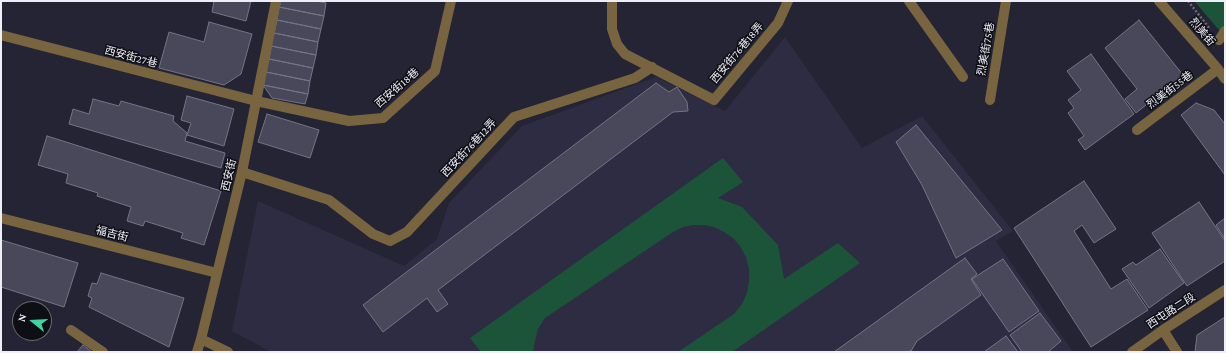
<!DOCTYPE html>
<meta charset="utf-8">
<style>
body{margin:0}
#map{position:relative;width:1226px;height:353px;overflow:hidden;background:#242434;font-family:"Crimson Pro",serif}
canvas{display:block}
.frame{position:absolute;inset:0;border:2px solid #eeeef9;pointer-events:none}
.north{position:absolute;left:12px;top:301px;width:40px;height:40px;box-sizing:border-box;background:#0e0e15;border:1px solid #686870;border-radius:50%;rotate:288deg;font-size:11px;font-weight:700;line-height:16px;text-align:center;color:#eeeef9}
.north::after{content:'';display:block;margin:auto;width:14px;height:18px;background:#42d4a0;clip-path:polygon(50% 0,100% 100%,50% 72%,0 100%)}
</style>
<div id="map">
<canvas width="1226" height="353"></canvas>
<div class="frame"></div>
<div class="north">N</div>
</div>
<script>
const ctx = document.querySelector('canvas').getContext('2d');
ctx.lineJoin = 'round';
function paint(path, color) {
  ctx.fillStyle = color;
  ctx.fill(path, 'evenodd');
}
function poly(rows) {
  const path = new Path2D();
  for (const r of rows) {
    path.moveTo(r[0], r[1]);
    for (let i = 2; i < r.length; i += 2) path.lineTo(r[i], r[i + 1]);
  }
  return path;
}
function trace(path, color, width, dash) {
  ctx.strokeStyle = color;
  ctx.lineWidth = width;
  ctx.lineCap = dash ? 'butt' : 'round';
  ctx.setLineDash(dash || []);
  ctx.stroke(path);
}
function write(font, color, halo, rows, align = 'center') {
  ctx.font = font + ' "Crimson Pro","Noto Sans TC",serif';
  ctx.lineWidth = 3;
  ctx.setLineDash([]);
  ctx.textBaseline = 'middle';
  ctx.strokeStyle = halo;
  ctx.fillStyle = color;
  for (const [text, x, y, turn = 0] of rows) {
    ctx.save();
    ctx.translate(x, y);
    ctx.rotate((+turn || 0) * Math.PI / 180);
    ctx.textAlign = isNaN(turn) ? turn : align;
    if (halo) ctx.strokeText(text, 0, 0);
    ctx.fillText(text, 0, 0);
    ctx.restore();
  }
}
paint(poly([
 [785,37,862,148,922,116,1013,231,996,241,1073,352,271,352,232,331,258,201,404,266,437,239,449,203,522,126,656,77,725,111]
]), '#2d2c42');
paint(poly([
 [1194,1,1225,1,1225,37],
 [723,158,743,182,718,198,742,207,778,245,784,279,838,243,860,263,732,352,678,352,734,314,742,304,747,293,749,281,749,269,746,257,740,246,733,238,724,232,714,227,704,225,693,225,683,227,673,232,545,318,538,329,535,341,533,352,506,352,505,351,504,352,481,352,470,338]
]), '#1c543a');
const building = poly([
 [214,1,251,1,246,21,212,12,214,1],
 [281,1,316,1,326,3,324,16,279,7,281,1],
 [279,7,324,16,321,29,277,20,279,7],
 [277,20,321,29,318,42,274,33,277,20],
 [1139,20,1183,75,1136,113,1125,99,1137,89,1105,48,1139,20],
 [209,22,252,34,241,74,224,85,159,68,169,32,204,42,209,22],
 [274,33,318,42,316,55,271,46,274,33],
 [271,46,316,55,313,68,269,59,271,46],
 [1091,54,1134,114,1085,150,1078,140,1084,136,1068,113,1074,108,1068,100,1081,90,1067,71,1091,54],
 [269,59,313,68,310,81,266,72,269,59],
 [266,72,310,81,308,94,263,85,266,72],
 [656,83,669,92,677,87,687,102,688,111,673,112,438,290,448,304,437,312,427,298,383,332,363,305,656,83],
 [263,85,308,94,305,104,272,98,263,85],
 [187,96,234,109,224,146,187,135,191,123,181,120,187,96],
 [93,99,119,106,121,101,174,116,173,121,187,133,185,141,225,153,221,168,69,124,73,109,89,114,93,99],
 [1196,103,1214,110,1225,124,1225,175,1181,115,1196,103],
 [267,114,319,130,310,158,258,142,267,114],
 [916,125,1002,230,956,258,922,185,896,142,916,125],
 [47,136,221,191,204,245,181,238,183,233,145,221,143,226,127,221,131,207,97,196,98,193,66,183,68,174,38,165,47,136],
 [1084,181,1116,229,1094,243,1082,225,1074,231,1111,289,1127,279,1148,310,1091,347,1014,228,1084,181],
 [1199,202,1225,241,1225,261,1187,286,1152,233,1199,202],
 [1225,218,1225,239,1216,225,1225,218],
 [1,240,78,263,64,307,1,287,1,240],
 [1160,249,1184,283,1149,308,1122,269,1133,262,1136,265,1160,249],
 [965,258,977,274,971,279,981,295,917,341,911,351,903,352,834,352,965,258],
 [1003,259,1039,311,1009,332,972,279,1003,259],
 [101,273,184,298,169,347,89,307,92,298,88,296,92,283,97,284,101,273],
 [1040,313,1061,341,1048,352,1022,352,1010,335,1040,313],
 [1225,317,1225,352,1195,352,1197,335,1225,317],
 [1006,336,1018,352,984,352,1006,336],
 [83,345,92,352,77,352,83,345]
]);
paint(building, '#48485a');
trace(building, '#737487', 1);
trace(poly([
 [1188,1,1210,29]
]), '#6b6b79', 2.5, [2, 2]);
trace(poly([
 [612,1,612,29,617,44,625,54,714,100,778,23,788,1],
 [909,1,963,77],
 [1159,1,1218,69,1225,79],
 [1,35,256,101,349,121,383,118,435,71,451,1],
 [1219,40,1225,31],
 [990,100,1006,1],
 [1137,130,1218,69],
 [242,172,329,200,373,234,390,241,407,232,514,117,635,78,652,67],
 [1,218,217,273],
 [71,330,103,352],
 [1163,330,1177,352],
 [201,339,228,352],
 [197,352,201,339,242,172,276,1],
 [1132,352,1163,330,1225,290]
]), '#786540', 10);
write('11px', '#eeeef9', '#0e0e15', [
 ["烈美街",1202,32,49],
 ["烈美街75巷",986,49,-80],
 ["西安街76巷18弄",737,53,-50],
 ["西安街27巷",131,57,15],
 ["西安街18巷",397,88,-41],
 ["烈美街55巷",1170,90,-37],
 ["西安街76巷12弄",469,148,-47],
 ["西安街",229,175,-77],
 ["福吉街",112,234,14],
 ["西屯路二段",1171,311,-33]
]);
</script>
